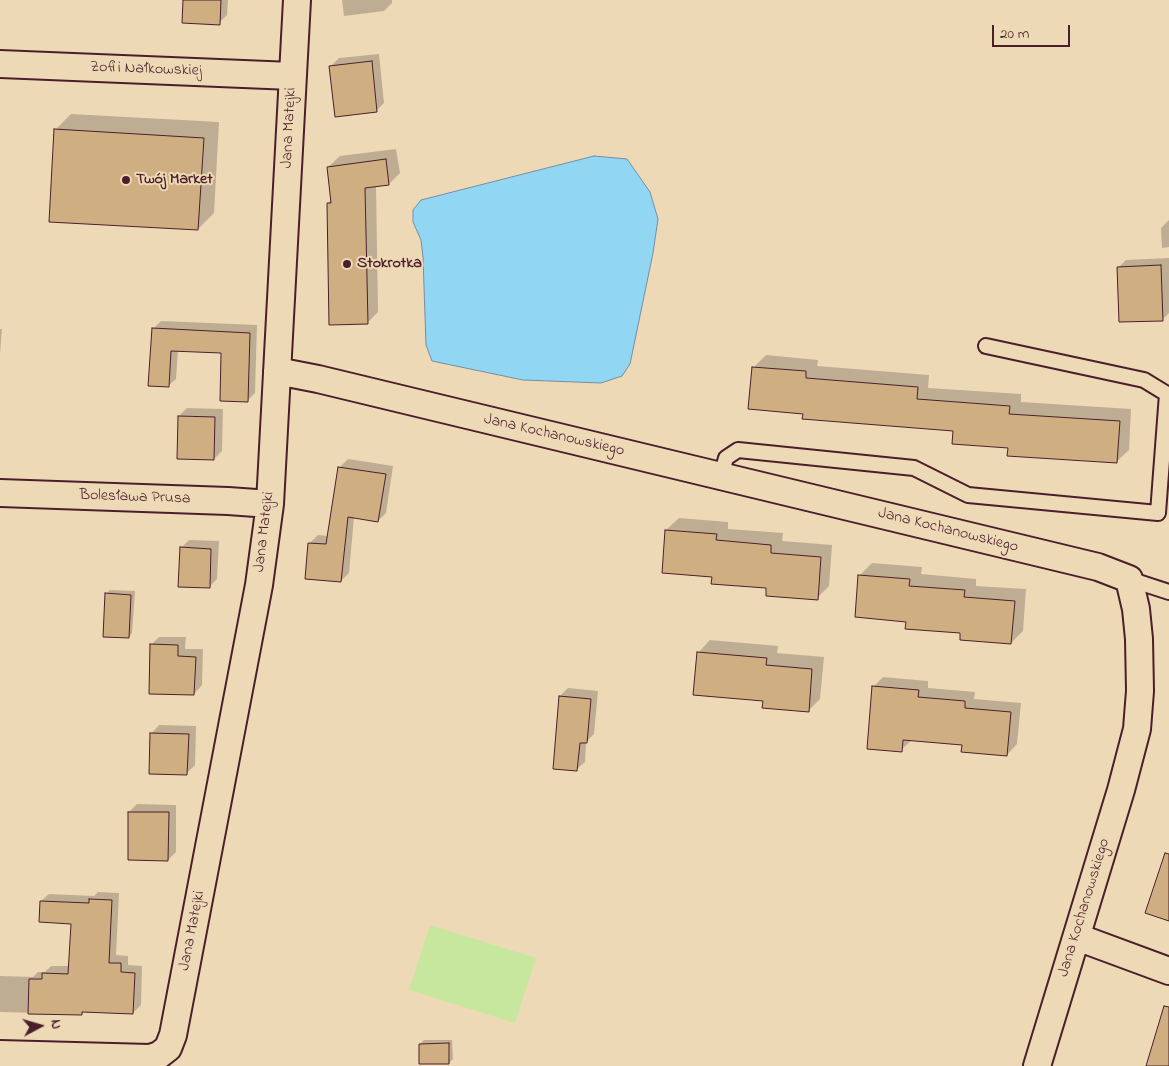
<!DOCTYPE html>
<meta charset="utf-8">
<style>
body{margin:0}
#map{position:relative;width:1169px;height:1066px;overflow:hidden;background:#eed9b7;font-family:"Indie Flower",sans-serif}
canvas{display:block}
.north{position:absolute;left:15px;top:1001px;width:50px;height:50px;-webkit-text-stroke:4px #eed9b7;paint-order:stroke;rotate:84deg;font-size:14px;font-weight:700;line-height:20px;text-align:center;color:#4a1f2b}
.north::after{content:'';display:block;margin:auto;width:18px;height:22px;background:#4a1f2b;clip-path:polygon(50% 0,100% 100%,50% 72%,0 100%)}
.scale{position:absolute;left:992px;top:25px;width:78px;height:22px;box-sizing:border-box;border:2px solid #4a1f2b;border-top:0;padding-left:6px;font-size:15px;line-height:18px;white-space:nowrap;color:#4a1f2b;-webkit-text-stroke:4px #eed9b7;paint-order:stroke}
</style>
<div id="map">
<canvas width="1169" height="1066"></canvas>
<div class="north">N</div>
<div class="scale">20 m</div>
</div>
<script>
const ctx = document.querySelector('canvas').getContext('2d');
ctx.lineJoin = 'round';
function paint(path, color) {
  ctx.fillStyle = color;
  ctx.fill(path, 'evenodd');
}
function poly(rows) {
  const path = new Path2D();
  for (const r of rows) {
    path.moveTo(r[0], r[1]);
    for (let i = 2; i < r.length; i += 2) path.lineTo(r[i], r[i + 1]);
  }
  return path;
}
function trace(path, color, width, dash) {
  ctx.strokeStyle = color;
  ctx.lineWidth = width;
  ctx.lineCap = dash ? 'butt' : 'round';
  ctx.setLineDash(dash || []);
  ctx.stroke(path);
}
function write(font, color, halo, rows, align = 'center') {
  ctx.font = font + ' "Indie Flower",sans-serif';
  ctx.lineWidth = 4;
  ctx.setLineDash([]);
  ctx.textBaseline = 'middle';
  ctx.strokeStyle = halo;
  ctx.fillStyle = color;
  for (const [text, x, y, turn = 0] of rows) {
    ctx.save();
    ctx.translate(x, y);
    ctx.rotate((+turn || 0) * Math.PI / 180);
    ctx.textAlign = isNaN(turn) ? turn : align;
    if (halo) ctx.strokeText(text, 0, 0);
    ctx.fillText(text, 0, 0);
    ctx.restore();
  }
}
paint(poly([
 [430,925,536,958,515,1023,409,990]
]), '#c7e79f');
const water = poly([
 [594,156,627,159,650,192,658,219,653,253,630,364,622,376,601,383,523,380,432,361,426,345,423,257,421,240,413,222,413,210,421,200,594,156]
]);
paint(water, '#91d7f3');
trace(water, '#758da3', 1);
paint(poly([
 [184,0,228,0,227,15,219,23],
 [342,0,392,0,392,3,384,11,344,16],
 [379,54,384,103,376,111,331,66,339,58],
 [71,114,219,122,214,213,198,229,55,130],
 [396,149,400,173,389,184,376,186,378,312,367,323,328,203,332,199,328,167,340,156],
 [1169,220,1169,247,1162,248,1161,228],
 [1169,258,1169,313,1163,319,1118,268,1126,260],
 [161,321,257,325,255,393,247,401,222,352,178,350,176,379,168,386,153,329],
 [0,329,2,329,0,354],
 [766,355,818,360,817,366,929,375,928,388,1021,394,1021,402,1131,409,1129,450,1116,462,1009,447,954,430,804,413,753,368],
 [187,408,223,409,222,451,214,459,179,416],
 [348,459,393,466,386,513,378,521,354,517,349,573,341,581,310,543,318,535,329,536,340,467],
 [679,518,728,522,728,529,783,533,782,541,832,545,829,586,817,598,713,576,666,530],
 [189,540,219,541,217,579,209,587,181,548],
 [872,563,922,567,921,574,976,579,976,586,1026,589,1023,631,1011,643,907,620,856,616,860,575],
 [110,590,135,591,132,633,129,637,106,594],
 [159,637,186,637,185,649,203,649,202,685,194,694,151,645],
 [710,640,778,646,777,653,824,657,820,699,808,711,764,700,698,653],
 [883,677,928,681,928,688,975,692,974,699,1021,703,1017,744,1007,755,963,744,912,740,901,750,873,687],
 [568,688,598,691,594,734,586,742,585,762,576,770,554,768,560,696],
 [159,725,196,726,195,765,187,773,151,734],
 [137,804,176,805,176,852,168,860,129,812],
 [98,892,119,893,116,955,128,956,128,965,142,966,141,1005,133,1013,85,1010,82,1014,0,1012,0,976,33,977,38,972,45,972,51,966,70,966,72,923,41,901,49,894,94,896],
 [424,1040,452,1040,453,1059,449,1063,420,1044]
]), '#0003');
const building = poly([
 [183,0,221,0,220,25,182,23,183,0],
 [372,61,377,112,335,117,329,66,372,61],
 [54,129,204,138,198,230,49,222,54,129],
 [386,159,389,185,365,188,368,324,329,325,327,203,331,203,327,167,386,159],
 [1161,265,1163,321,1119,322,1117,267,1161,265],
 [152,328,250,333,248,402,220,401,221,353,171,351,169,387,148,386,152,328],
 [752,367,806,371,806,378,918,387,917,399,1010,406,1009,414,1120,421,1117,463,1007,456,1008,448,952,444,953,431,802,419,803,414,748,409,752,367],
 [178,416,215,417,214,460,177,459,178,416],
 [338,467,386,474,378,522,348,517,341,582,305,579,308,543,326,544,338,467],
 [665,530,717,534,716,540,771,545,771,553,821,557,818,600,766,596,766,588,711,584,712,577,662,573,665,530],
 [180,547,211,549,210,588,178,587,180,547],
 [858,575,910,579,909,586,965,590,964,597,1015,601,1011,644,960,640,960,633,905,629,906,622,855,617,858,575],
 [105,593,131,595,129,638,103,637,105,593],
 [150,644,178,645,178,656,196,657,194,695,149,694,150,644],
 [697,652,767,658,766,665,812,669,809,712,762,708,763,701,693,695,697,652],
 [872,686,919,690,918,697,965,701,965,708,1011,712,1007,756,961,752,962,745,903,740,902,752,867,749,872,686],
 [559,696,591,699,587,743,580,743,577,771,553,769,559,696],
 [150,733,189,734,187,775,149,774,150,733],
 [128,812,169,812,168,861,128,860,128,812],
 [1165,853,1169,854,1169,921,1145,913,1165,853],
 [89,899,112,900,109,963,121,963,121,972,135,973,133,1014,82,1012,82,1015,28,1014,29,979,42,979,42,973,68,974,71,924,39,922,40,901,89,903,89,899],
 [1164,1006,1169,1007,1169,1066,1146,1066,1164,1006],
 [449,1043,449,1064,419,1064,419,1044,449,1043]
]);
paint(building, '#cfae82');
trace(building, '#4a1f2b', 1);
const service = poly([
 [721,476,726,458,738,450,914,468,968,495,1158,513,1167,394,1144,380,986,346],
 [1129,579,1169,592]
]);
const minor = poly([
 [0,64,292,76],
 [277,371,318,379,1098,567,1129,579,1136,609,1139,639,1140,691,1137,729,1121,790,1037,1066],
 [0,493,228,501,270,504],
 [1077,937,1169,971],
 [0,1054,150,1058,159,1055,168,1048,173,1035,259,585,270,504,297,0]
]);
trace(service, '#4a1f2b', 18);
trace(minor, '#4a1f2b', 30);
trace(service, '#eed9b7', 14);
trace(minor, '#eed9b7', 26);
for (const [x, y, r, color] of [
 [126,180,5,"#4a1f2b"],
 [347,264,5,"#4a1f2b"]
]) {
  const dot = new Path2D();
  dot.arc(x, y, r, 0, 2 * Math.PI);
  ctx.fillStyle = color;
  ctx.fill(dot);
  trace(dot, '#eed9b7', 2);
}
write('16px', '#4a1f2b', '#eed9b7', [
 ["Zofii Nałkowskiej",146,70,2],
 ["Jana Matejki",290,128,-87],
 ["Jana Kochanowskiego",554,436,13],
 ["Bolesława Prusa",135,498,2],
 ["Jana Kochanowskiego",948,531,14],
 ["Jana Matejki",265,532,-83],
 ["Jana Kochanowskiego",1085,908,-73],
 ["Jana Matejki",193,931,-79]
]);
write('bold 16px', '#4a1f2b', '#eed9b7', [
 ["Twój Market",136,180],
 ["Stokrotka",357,264]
], 'left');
</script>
